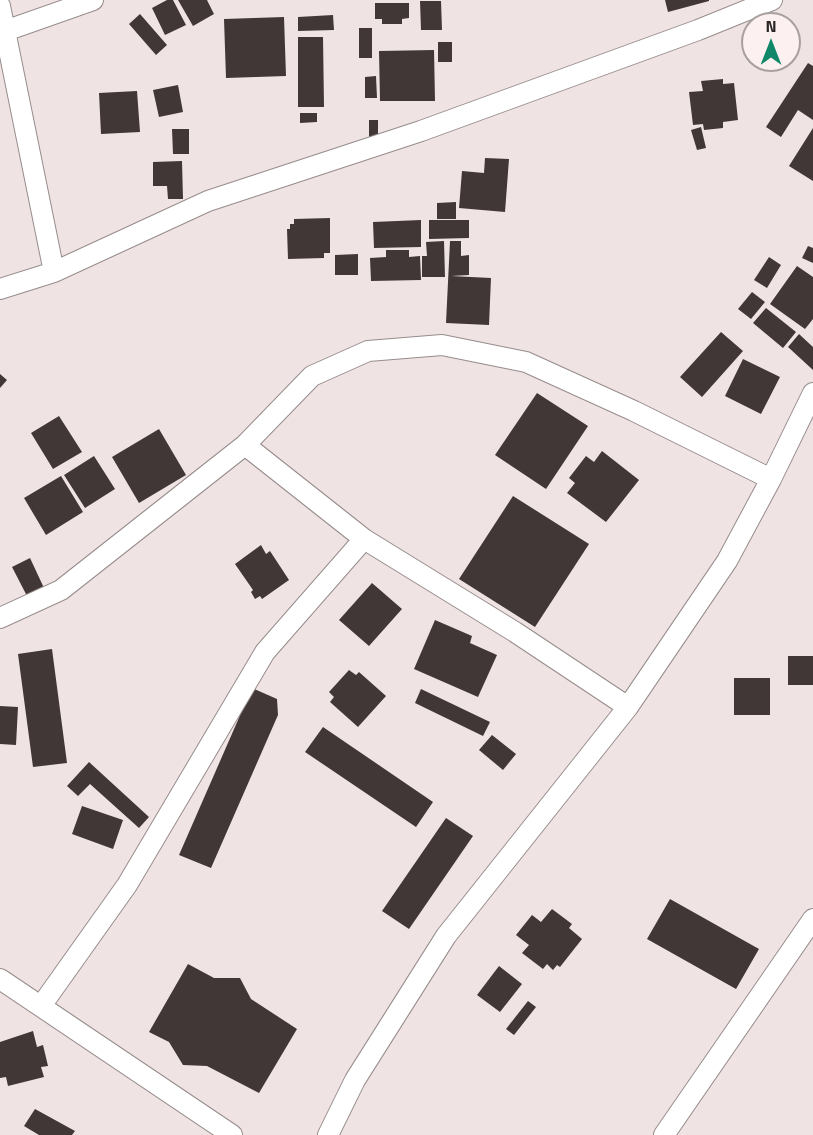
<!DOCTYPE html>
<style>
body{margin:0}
#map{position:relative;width:813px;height:1135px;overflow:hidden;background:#f0e3e3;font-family:"Titillium Web",sans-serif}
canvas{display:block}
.north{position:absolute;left:741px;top:12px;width:60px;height:60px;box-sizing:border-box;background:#fdf0f0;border:2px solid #a89f9f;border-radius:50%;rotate:0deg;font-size:16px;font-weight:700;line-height:24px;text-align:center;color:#292525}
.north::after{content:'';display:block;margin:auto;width:21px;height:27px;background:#108768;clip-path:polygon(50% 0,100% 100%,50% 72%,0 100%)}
</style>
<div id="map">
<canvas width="813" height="1135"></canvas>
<div class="north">N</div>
</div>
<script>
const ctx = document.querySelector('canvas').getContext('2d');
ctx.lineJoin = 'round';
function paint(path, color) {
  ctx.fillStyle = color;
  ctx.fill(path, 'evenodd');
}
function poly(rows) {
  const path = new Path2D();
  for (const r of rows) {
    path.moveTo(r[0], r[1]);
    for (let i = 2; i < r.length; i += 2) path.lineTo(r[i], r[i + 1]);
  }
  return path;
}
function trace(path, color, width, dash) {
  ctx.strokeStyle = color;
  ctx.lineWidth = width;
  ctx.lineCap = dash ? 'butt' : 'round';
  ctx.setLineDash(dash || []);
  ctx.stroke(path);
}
paint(poly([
 [167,0,173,0,186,25,165,35,152,8],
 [178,0,207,0,214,14,193,26],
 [665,0,709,0,709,1,668,12],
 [420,1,441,1,442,30,421,30],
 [375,3,409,3,409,18,402,19,402,24,382,24,382,19,375,19],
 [140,14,167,45,156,55,129,24],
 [333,15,334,30,298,31,298,17],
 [284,17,286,76,226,78,224,19],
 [359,28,372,28,372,58,359,58],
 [298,37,323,37,324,107,298,107],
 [438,42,452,42,452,62,438,62],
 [434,50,435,101,380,101,379,51],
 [808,63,813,66,813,120,798,110,781,137,766,127],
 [376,76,377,98,365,98,365,77],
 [723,79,723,84,734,83,738,120,723,122,723,128,704,130,703,124,693,125,689,92,703,91,701,81],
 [178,85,183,112,159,117,153,90],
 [137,91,140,132,101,134,99,93],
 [300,113,317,113,317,122,300,123],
 [369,120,378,120,378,140,369,140],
 [701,127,706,148,697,150,691,130],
 [813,128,813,181,789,166],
 [172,129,189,129,189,154,173,154],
 [485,158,509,159,505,212,459,208,462,171,484,173],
 [182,161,183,199,168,199,167,186,153,186,153,162],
 [456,202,456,219,437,219,437,203],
 [330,218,330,253,324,253,324,258,288,259,287,229,290,229,290,224,294,224,294,219],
 [421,220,421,247,374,248,373,222],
 [429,220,469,220,469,238,429,239],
 [444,241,445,277,422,277,422,256,427,256,426,242],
 [450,241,461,241,461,256,469,255,469,275,451,276,491,278,489,325,446,323],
 [808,246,813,248,813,263,802,258],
 [386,250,409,250,409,257,420,256,421,280,371,281,370,258,386,257],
 [358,254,358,275,335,275,335,255],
 [769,257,781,265,767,288,754,280],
 [797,266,813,277,813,319,805,329,770,304],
 [752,292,765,302,751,319,738,309],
 [766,308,796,332,783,348,753,323],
 [721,332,743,351,702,397,680,377],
 [799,334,813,347,813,370,788,347],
 [743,359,780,377,761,414,725,396],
 [0,374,7,380,0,388],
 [537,393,588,426,546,489,495,455],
 [59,416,82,452,53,469,31,433],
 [159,429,186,475,139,503,112,457],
 [602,451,639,480,606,522,567,493,575,483,569,478,586,456,594,462],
 [94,456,115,489,85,508,64,475],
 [61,476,83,512,46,535,24,498],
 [513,496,589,544,535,627,459,579],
 [261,545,266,554,270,551,289,580,262,599,260,596,255,599,251,592,253,590,235,564],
 [30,558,44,588,27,596,12,567],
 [372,583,402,609,369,646,339,620],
 [435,620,472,636,470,643,497,655,478,697,414,669],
 [52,649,67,763,33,767,18,654],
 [788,656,813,656,813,685,788,685],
 [349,670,356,675,359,672,386,696,358,727,330,702,334,697,329,692],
 [734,678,770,678,770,715,734,715],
 [252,688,277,699,278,715,211,868,179,855],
 [421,689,490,722,483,736,415,703],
 [0,706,18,707,16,745,0,744],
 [323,727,433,802,416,827,305,752],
 [492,735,516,754,503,770,479,750],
 [89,762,149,817,139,828,90,784,78,796,67,786],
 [82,806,123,820,113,849,72,834],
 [446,818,473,836,409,929,382,911],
 [670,899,759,949,736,989,647,939],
 [552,909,572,924,569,928,582,939,560,967,557,965,553,970,547,964,543,969,522,953,529,945,516,935,532,915,541,922],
 [188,964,214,978,240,978,251,999,297,1029,259,1093,207,1066,183,1065,169,1042,149,1032],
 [499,966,522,984,500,1012,477,995],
 [528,1001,536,1007,514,1035,506,1029],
 [33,1031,37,1047,43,1045,48,1066,41,1067,44,1077,8,1086,6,1077,0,1078,0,1042],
 [35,1109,75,1131,72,1135,39,1135,24,1126]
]), '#413737');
const street = poly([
 [0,6,54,272],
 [5,31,93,0],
 [0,289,54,272,208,201,421,131,698,30,772,0],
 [245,445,364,539,515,632,628,707],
 [0,618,61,590,245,445,312,376,368,351,442,345,526,362,634,411,771,479],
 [0,979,232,1135],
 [41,1006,127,885,265,652,364,539],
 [328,1135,355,1080,446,936,628,707,727,561,771,479,813,393],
 [664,1135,813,919]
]);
trace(street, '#978c8c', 22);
trace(street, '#fff', 20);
</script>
